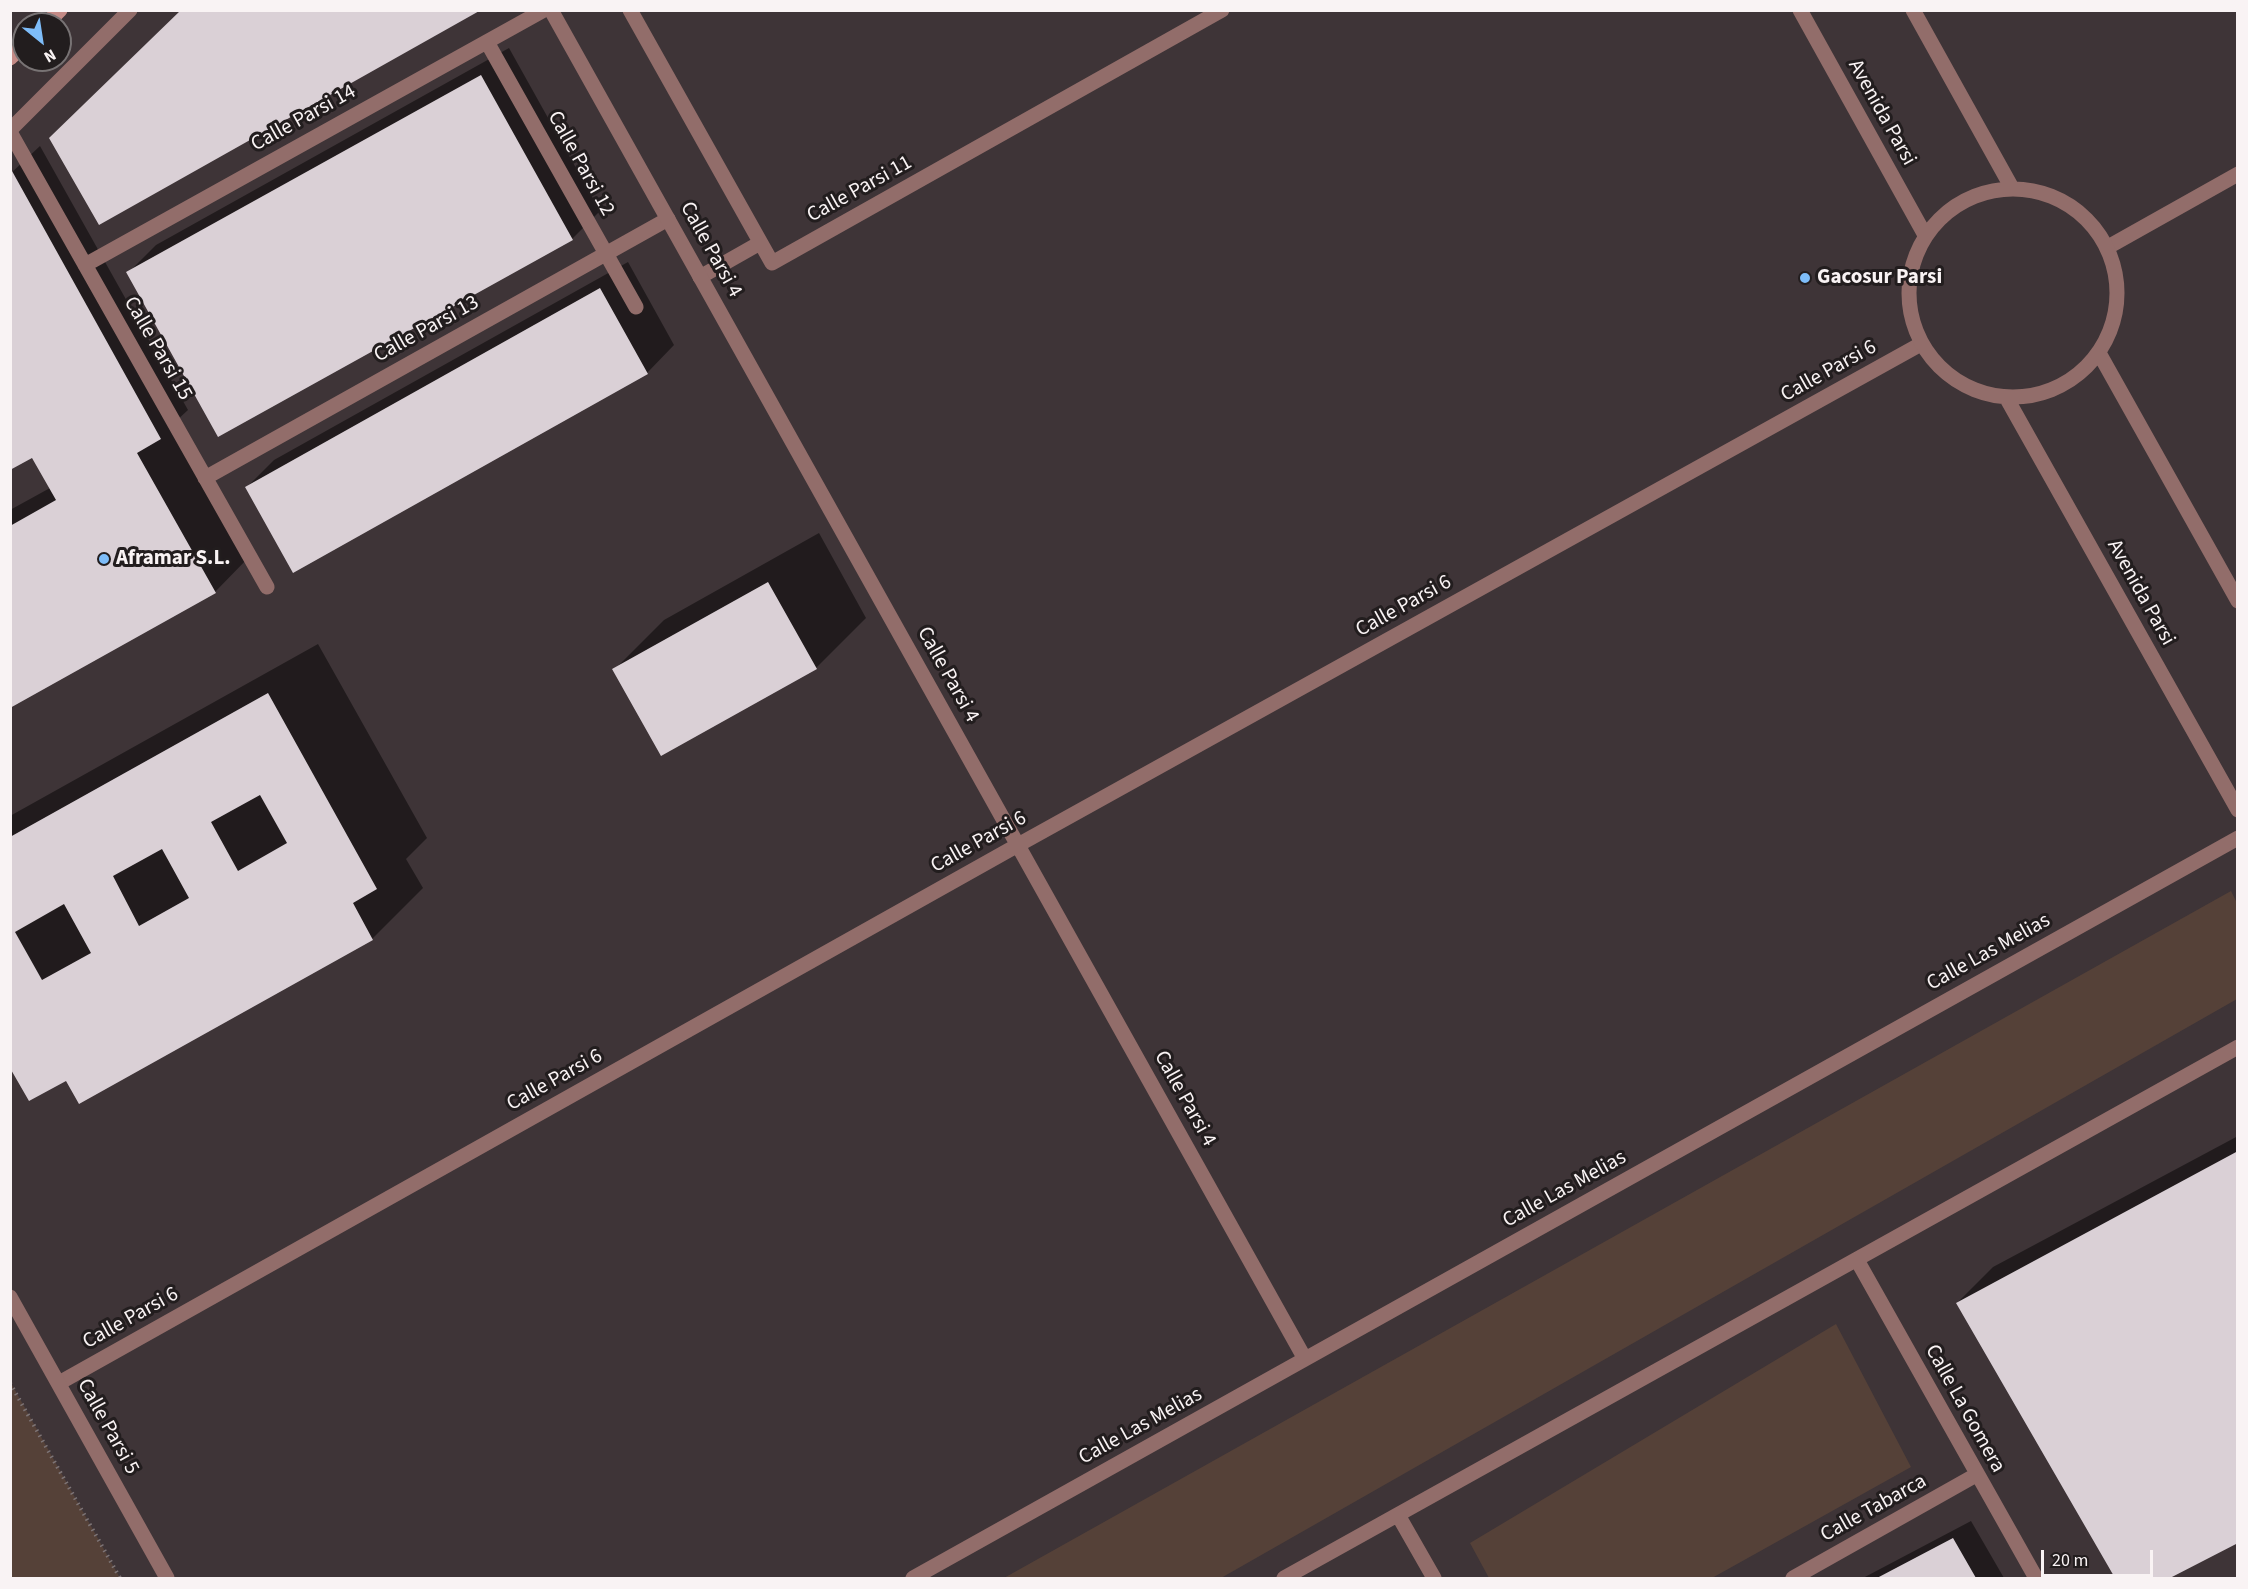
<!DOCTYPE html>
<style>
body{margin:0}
#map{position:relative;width:2248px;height:1589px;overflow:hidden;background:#3e3437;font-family:"Source Sans 3",sans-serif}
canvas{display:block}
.frame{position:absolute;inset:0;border:12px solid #f9f3f4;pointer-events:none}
.north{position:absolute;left:12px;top:12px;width:60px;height:60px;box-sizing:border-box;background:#221d1e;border:2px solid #787374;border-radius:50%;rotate:150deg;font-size:16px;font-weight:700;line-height:24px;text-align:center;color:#f9f3f4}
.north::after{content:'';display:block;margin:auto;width:21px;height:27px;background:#7ebdf9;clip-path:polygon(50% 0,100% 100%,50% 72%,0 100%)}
.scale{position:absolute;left:2041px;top:1550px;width:112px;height:27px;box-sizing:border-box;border:3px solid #f9f3f4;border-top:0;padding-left:8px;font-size:18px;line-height:21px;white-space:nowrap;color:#f9f3f4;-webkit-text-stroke:4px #221d1e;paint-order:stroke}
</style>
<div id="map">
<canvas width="2248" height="1589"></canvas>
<div class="frame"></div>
<div class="north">N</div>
<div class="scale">20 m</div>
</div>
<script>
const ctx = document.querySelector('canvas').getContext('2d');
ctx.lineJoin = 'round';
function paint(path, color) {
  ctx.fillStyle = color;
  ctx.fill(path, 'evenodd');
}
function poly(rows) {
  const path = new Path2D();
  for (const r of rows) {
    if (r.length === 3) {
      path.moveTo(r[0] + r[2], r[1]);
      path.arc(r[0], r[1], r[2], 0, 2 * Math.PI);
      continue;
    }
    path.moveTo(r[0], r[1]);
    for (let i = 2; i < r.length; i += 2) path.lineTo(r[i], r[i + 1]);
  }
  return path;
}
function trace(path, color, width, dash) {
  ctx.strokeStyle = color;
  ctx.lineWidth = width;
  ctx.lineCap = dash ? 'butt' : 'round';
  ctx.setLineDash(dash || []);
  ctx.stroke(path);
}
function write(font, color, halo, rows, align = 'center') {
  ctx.font = font + ' "Source Sans 3",sans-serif';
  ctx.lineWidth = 6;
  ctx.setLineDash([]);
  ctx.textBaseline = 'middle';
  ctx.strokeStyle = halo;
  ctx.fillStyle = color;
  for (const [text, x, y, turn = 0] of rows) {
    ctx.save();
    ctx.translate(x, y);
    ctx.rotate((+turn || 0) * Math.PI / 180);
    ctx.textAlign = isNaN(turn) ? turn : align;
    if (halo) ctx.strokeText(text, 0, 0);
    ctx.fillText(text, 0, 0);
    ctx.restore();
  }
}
paint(poly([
 [2231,891,2237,903,2237,999,1221,1578,1004,1578],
 [1836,1324,1911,1467,1712,1578,1489,1578,1470,1543],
 [10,1383,11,1383,120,1578,11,1578]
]), '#554138');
paint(poly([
 [509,48,600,211,572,239,128,273,156,245],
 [40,146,188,410,175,422,250,556,215,592,10,706,10,510,50,488,32,456,10,468,10,174],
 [628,262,674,345,647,373,247,487,274,460],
 [819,533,866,618,816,668,614,670,664,620],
 [318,644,427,838,406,859,423,888,372,939,80,1102,66,1079,10,1065,10,816],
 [2238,1136,2238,1541,2167,1578,2116,1578,1957,1303,1993,1267],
 [1971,1521,2004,1578,1863,1578]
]), '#0007');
paint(poly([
 [181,10,481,10,99,225,49,138],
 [481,75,573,240,218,437,126,272],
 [12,171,161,439,137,453,216,593,10,708,10,526,56,500,32,458,10,470],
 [600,288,648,374,293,573,245,487],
 [768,582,817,669,661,756,612,669],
 [268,693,377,889,353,903,373,940,79,1104,66,1081,29,1101,10,1068,10,837],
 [260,795,287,843,238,871,211,822],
 [162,849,189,898,139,926,113,876],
 [64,904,91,953,42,980,15,932],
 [2238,1151,2238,1543,2170,1578,2115,1578,1956,1303],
 [1953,1538,1976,1578,1877,1578]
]), '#dad0d6');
trace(poly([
 [10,1383,120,1578]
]), '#7d7476', 4, [1.5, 4.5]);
trace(poly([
 [630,10,772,263,1222,10],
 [487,42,636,307],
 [10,132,267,587],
 [85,265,544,10],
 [700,277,760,243],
 [205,478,668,219]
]), '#926d6a', 15);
trace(poly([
 [551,10,1305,1359],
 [10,130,130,10],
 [2108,247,2238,174],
 [1857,1260,2036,1578],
 [59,1383,1018,845,1921,344],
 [1398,1515,1434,1578],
 [913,1578,2238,838],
 [1284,1578,2238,1047],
 [1793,1578,1976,1475]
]), '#926d6a', 15);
trace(poly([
 [1800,10,1925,235],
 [1913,10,2012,188],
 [2013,293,104],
 [2099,353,2238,601],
 [2006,397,2238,810],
 [10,1297,167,1578]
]), '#926d6a', 15);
trace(poly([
 [46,24,60,10],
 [10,58,24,45]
]), '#c48a86', 15);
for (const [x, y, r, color] of [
 [1805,278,6,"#7ebdf9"],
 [104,559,6,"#7ebdf9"]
]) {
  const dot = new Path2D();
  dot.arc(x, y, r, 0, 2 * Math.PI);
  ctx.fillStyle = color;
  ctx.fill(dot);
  trace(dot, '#221d1e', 2);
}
write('21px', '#f9f3f4', '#221d1e', [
 ["Avenida Parsi",1881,113,61],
 ["Calle Parsi 14",304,119,-29],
 ["Calle Parsi 12",580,164,61],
 ["Calle Parsi 11",860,190,-29],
 ["Calle Parsi 4",710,250,61],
 ["Calle Parsi 13",427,330,-29],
 ["Calle Parsi 15",157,349,60],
 ["Calle Parsi 6",1829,372,-29],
 ["Avenida Parsi",2140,593,61],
 ["Calle Parsi 6",1404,607,-29],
 ["Calle Parsi 4",947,675,61],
 ["Calle Parsi 6",979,843,-29],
 ["Calle Las Melias",1989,953,-29],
 ["Calle Parsi 6",555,1081,-29],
 ["Calle Parsi 4",1184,1099,61],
 ["Calle Las Melias",1565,1190,-29],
 ["Calle Parsi 6",131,1319,-29],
 ["Calle La Gomera",1964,1409,61],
 ["Calle Parsi 5",107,1427,61],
 ["Calle Las Melias",1141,1427,-29],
 ["Calle Tabarca",1874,1509,-29]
]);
write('bold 21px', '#f9f3f4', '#221d1e', [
 ["Gacosur Parsi",1817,278],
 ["Aframar S.L.",116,559]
], 'left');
</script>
